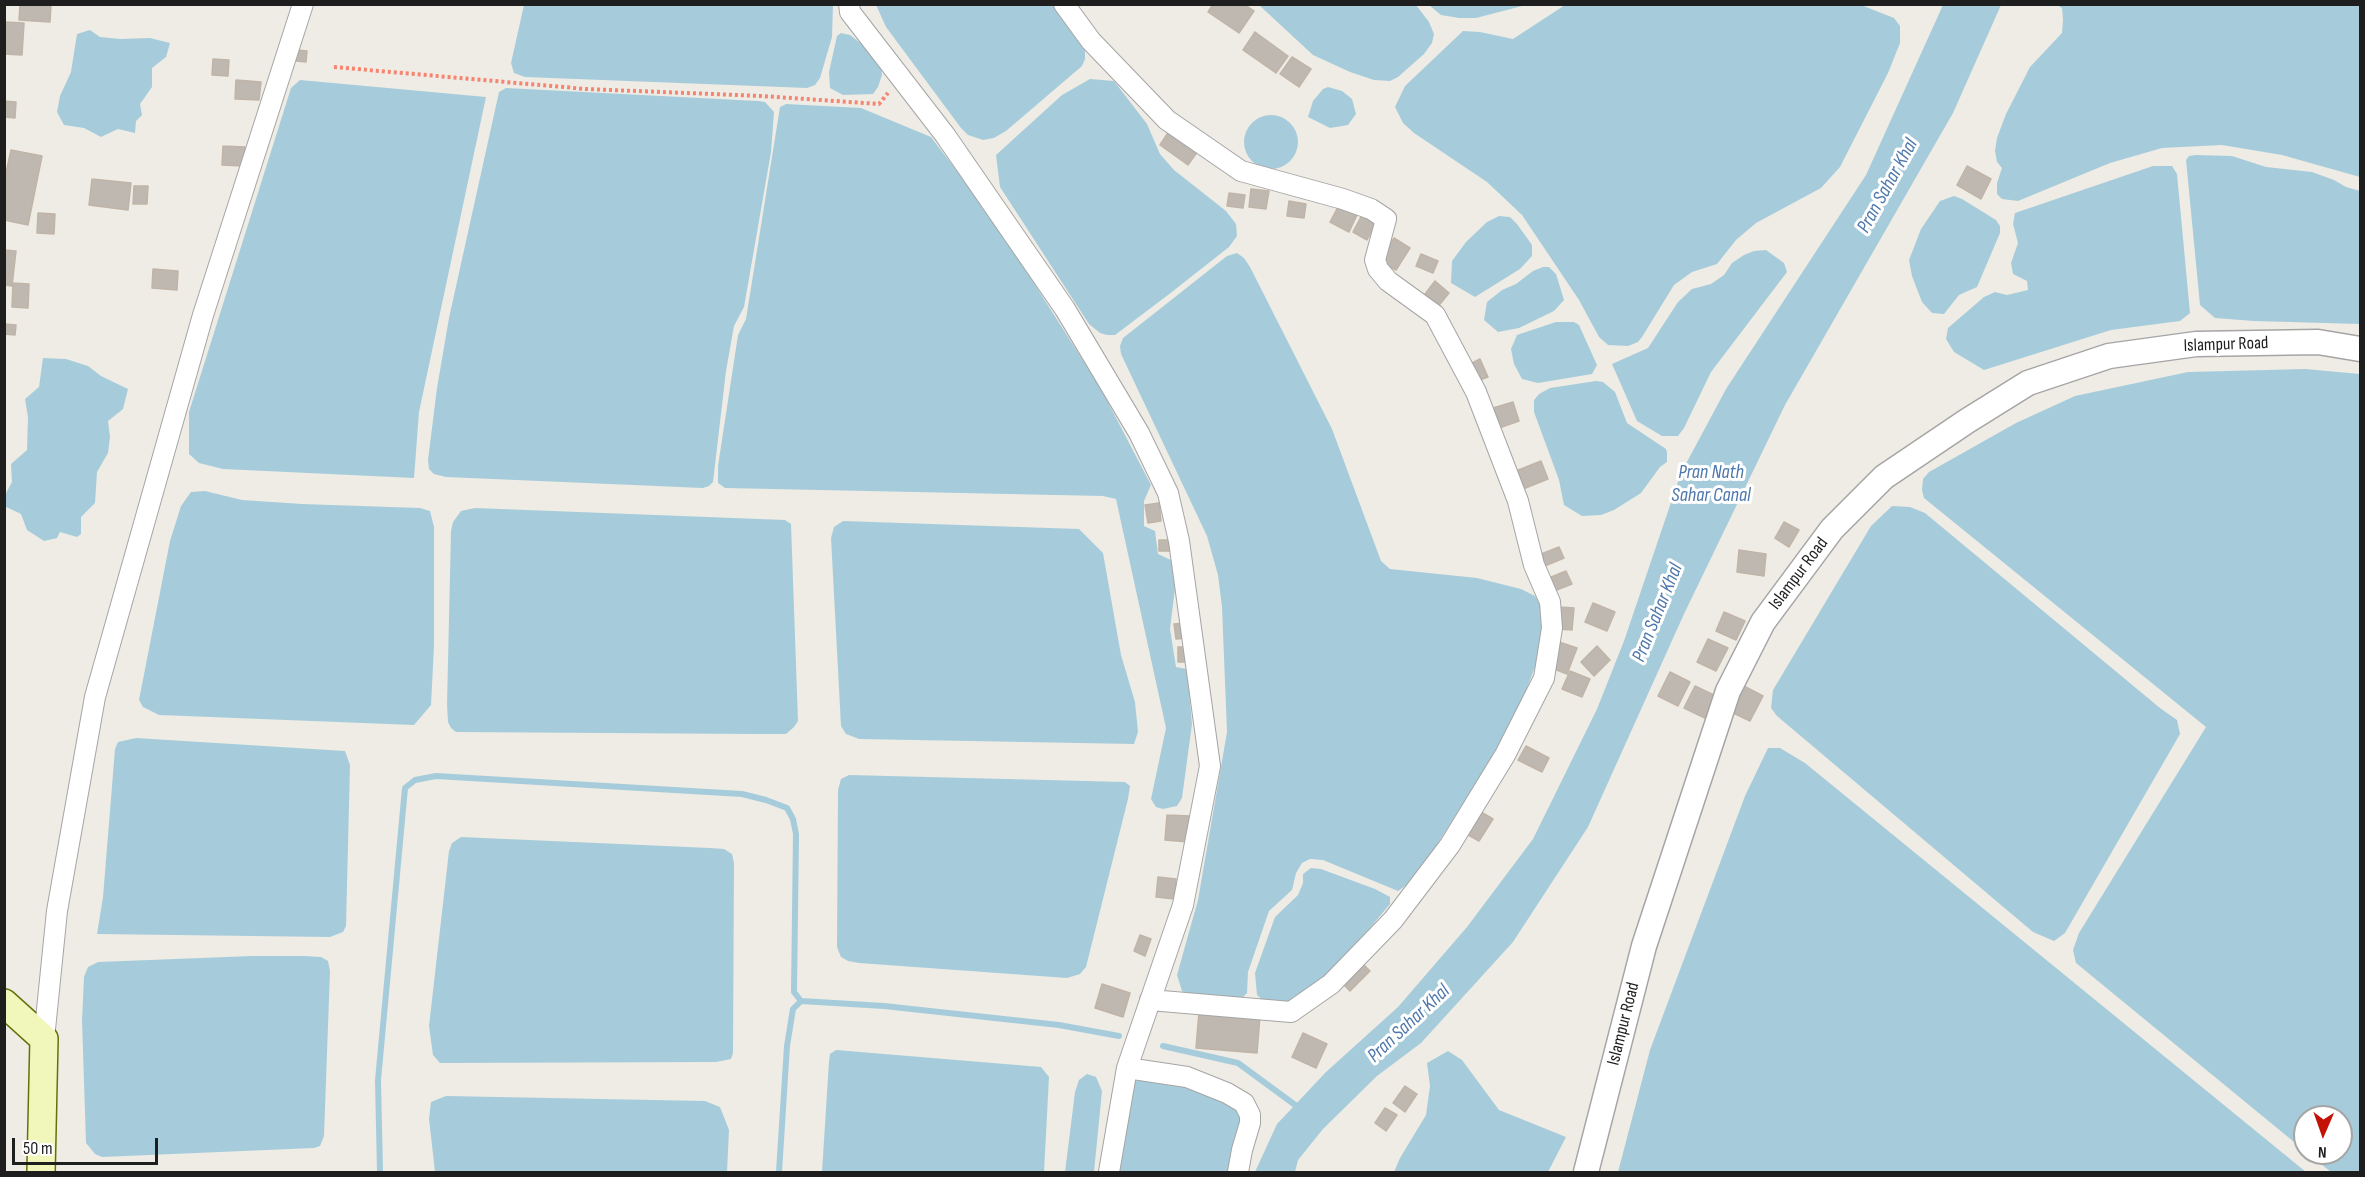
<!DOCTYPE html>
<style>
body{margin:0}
#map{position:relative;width:2365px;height:1177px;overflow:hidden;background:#efece5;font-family:"Sofia Sans Condensed",sans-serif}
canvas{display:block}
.frame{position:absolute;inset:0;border:6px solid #1e1e1e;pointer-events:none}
.north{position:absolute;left:2293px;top:1105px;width:60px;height:60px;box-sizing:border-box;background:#fff;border:2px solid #a5a5a5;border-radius:50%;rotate:182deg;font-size:16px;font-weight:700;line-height:24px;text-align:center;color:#1e1e1e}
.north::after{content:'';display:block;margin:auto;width:21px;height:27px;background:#c51207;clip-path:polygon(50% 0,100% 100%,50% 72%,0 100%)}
.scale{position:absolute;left:12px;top:1138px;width:146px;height:27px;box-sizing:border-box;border:3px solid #1e1e1e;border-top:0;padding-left:8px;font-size:18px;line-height:21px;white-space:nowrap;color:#1e1e1e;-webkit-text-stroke:4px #fff;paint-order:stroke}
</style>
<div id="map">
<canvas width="2365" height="1177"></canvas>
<div class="frame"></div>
<div class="north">N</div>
<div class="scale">50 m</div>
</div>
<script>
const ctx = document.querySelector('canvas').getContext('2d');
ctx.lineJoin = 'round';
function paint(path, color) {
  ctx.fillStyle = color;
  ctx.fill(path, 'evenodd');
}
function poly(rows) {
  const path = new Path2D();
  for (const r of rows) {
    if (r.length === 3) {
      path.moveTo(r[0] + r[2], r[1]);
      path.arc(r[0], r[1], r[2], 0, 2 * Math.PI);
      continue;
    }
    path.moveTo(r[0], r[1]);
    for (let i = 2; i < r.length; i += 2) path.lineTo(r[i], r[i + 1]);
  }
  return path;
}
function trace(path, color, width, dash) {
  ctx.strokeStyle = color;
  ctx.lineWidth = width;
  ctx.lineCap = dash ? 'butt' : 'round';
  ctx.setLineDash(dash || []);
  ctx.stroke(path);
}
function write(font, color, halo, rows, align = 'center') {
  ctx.font = font + ' "Sofia Sans Condensed",sans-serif';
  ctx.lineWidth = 6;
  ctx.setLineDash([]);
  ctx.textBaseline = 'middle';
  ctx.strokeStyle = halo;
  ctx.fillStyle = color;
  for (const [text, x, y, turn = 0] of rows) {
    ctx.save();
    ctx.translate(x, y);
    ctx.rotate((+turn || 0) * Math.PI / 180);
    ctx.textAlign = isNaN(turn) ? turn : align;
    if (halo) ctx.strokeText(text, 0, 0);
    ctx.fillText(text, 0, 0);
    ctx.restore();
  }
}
paint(poly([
 [524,5,833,5,832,37,820,78,815,85,807,88,525,77,514,73,511,63],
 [876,5,1057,5,1085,51,1085,59,1082,66,1006,131,994,138,983,140,968,135,961,128,886,27],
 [1259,5,1416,5,1429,22,1434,34,1432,43,1424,54,1398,77,1390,81,1374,80,1350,72,1313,55],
 [1429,5,1526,5,1476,18,1459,18,1441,15],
 [1565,5,1861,5,1894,18,1900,26,1900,43,1888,73,1840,167,1821,188,1756,223,1736,240,1717,264,1692,272,1674,285,1642,337,1638,342,1628,346,1608,345,1599,337,1579,300,1522,215,1487,182,1414,133,1403,123,1395,107,1405,86,1463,31,1480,32,1513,39],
 [1943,5,2001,5,1953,113,1785,405,1684,614,1588,827,1513,942,1421,1043,1377,1076,1323,1129,1298,1160,1295,1172,1255,1172,1277,1124,1326,1072,1398,1007,1467,927,1533,839,1597,709,1624,641,1681,473,1726,389,1866,175],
 [2057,5,2360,5,2360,177,2282,155,2222,145,2162,148,2110,163,2018,201,2002,199,1997,194,1997,183,2002,168,1997,162,1995,151,1997,138,2006,114,2030,67,2062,33,2063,19,2062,8],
 [90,30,100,37,120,39,150,38,170,43,166,57,152,68,152,87,140,104,142,115,136,121,135,133,118,129,101,137,84,128,64,125,57,112,60,96,71,72,77,34],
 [841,33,850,35,863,45,881,65,882,75,878,87,873,94,843,95,830,88,829,72,837,36],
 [1090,79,1114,81,1147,124,1160,154,1174,170,1226,211,1236,224,1237,236,1229,247,1168,295,1115,335,1107,335,1100,333,1089,324,1000,187,996,155,1062,95],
 [300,80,486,97,419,412,414,478,223,469,199,463,189,454,189,412,291,88],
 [1328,87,1342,91,1352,99,1356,114,1348,125,1330,128,1308,117,1313,101,1323,89],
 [506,88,758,101,765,102,774,112,771,152,744,307,734,326,726,371,713,482,709,486,703,488,446,477,434,474,429,469,428,460,437,388,449,318,499,92],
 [786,104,861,108,931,137,994,220,1101,389,1151,485,1144,501,1144,526,1155,531,1158,554,1171,560,1174,568,1176,580,1170,629,1176,667,1187,669,1192,724,1182,798,1177,806,1163,809,1156,807,1151,799,1166,728,1116,499,1103,496,725,488,718,483,718,466,738,335,746,319,780,107],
 [1271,142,27],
 [2196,155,2232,156,2266,167,2312,172,2334,180,2346,187,2360,191,2360,324,2254,321,2215,318,2200,305,2186,160,2189,156],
 [2153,166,2172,166,2177,174,2190,313,2180,321,2111,330,1984,370,1954,352,1946,339,1948,328,1984,297,1995,292,2007,295,2028,290,2027,281,2013,274,2011,263,2018,243,2013,224,2015,213],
 [1954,196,1962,199,1996,220,2000,226,2000,233,1977,287,1959,295,1944,314,1932,313,1922,302,1912,276,1909,260,1921,229,1940,201],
 [1499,216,1510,217,1517,224,1532,245,1532,256,1520,269,1475,297,1451,283,1452,261,1466,242,1487,222],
 [1766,250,1784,263,1787,272,1711,372,1684,428,1678,436,1662,436,1637,421,1612,364,1648,348,1678,302,1692,289,1711,284,1724,275,1732,263,1744,255,1754,251],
 [1237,253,1244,258,1250,267,1332,429,1381,561,1390,569,1477,578,1521,589,1535,596,1541,606,1543,646,1512,727,1420,871,1408,884,1398,891,1323,860,1310,859,1302,863,1296,873,1292,890,1269,911,1248,972,1247,993,1242,998,1189,997,1182,991,1177,975,1198,900,1227,732,1222,607,1218,575,1207,536,1121,354,1120,346,1123,338,1227,256],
 [1543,267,1549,267,1556,274,1564,300,1554,311,1519,328,1498,332,1484,320,1487,302,1502,290,1516,284,1533,271],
 [1556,322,1574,322,1579,325,1597,365,1592,374,1538,383,1522,379,1514,364,1511,349,1517,335],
 [43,358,66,359,88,366,101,376,128,389,123,409,108,421,110,437,108,453,97,472,95,503,81,517,81,534,77,537,60,532,57,538,44,541,27,530,21,514,4,506,5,495,12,482,11,464,27,450,28,417,25,399,39,387],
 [2305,369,2360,374,2360,1172,2331,1172,2307,1153,2341,1153,2341,1117,2305,1117,2305,1151,2076,963,2073,950,2079,933,2206,727,1924,498,1922,490,1923,479,1929,472,2016,423,2075,396,2188,372],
 [1596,381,1603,382,1615,392,1627,423,1666,449,1667,453,1667,462,1660,467,1641,493,1614,510,1601,515,1582,516,1564,505,1559,480,1534,412,1534,400,1539,394,1550,388],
 [205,491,242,500,302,504,420,508,430,511,434,527,434,646,431,705,414,725,159,715,143,707,139,700,170,541,181,506,191,492],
 [1892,506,1910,507,1925,513,2160,708,2177,720,2180,734,2065,933,2054,941,2033,932,1777,716,1771,708,1773,690,1871,526],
 [475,508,785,520,791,524,798,721,794,727,786,734,753,734,456,732,451,728,448,722,447,705,451,531,453,522,461,511],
 [843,521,1079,529,1103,553,1121,655,1135,702,1138,732,1134,744,859,739,846,734,841,726,831,538,834,527],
 [136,738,345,751,350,765,346,926,343,932,330,937,97,934,103,897,115,749,118,742],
 [1768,748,1780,748,1805,763,2306,1172,1618,1172,1650,1050,1745,796],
 [849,775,1125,782,1130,786,1128,799,1086,967,1080,974,1067,978,859,963,848,961,841,957,837,947,838,790,841,779],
 [461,837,710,848,724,849,732,854,734,863,733,1053,731,1059,716,1062,440,1063,433,1055,429,1026,449,851,452,843],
 [1311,868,1321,869,1375,889,1390,897,1390,904,1323,984,1298,999,1279,1004,1265,1002,1257,995,1255,973,1275,917,1298,895,1303,883,1303,874],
 [252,956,304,956,321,957,328,961,330,971,324,1136,320,1146,314,1148,102,1157,95,1154,86,1143,82,1021,84,977,88,967,98,962],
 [836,1050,1041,1067,1049,1077,1044,1172,822,1172,829,1061,830,1054],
 [1448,1051,1462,1060,1499,1110,1566,1137,1548,1172,1394,1172,1400,1158,1426,1115,1430,1086,1427,1063],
 [1087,1074,1096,1077,1102,1091,1094,1172,1065,1172,1075,1092,1079,1080],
 [1148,1078,1198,1087,1243,1112,1230,1172,1117,1172,1135,1081],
 [446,1096,705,1101,720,1107,729,1130,727,1172,435,1172,429,1119,431,1102]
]), '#a6ccdb');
trace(poly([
 [1163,1046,1238,1063,1302,1110],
 [380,1172,378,1080,405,788,415,780,436,776,742,794,766,800,787,808,793,819,796,834,794,992,801,1001,884,1006,1059,1025,1119,1036],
 [779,1172,787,1046,793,1009,801,1001]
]), '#a6ccdb', 6);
const building = poly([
 [20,4,51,4,50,22,19,20,20,4],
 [1213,4,1244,4,1254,11,1239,33,1208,12,1213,4],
 [5,22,24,23,22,55,4,54,5,22],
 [1255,32,1288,56,1276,73,1243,50,1255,32],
 [297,50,307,51,306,62,296,61,297,50],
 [1292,57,1311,69,1299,87,1280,74,1292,57],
 [213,59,229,60,228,76,212,75,213,59],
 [236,80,261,82,259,100,235,99,236,80],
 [4,101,16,102,15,118,4,117,4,101],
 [1171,128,1200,148,1188,165,1160,145,1171,128],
 [223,146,245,147,243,166,222,165,223,146],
 [11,150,42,156,28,225,4,220,4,182,11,150],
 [1967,166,1991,179,1981,199,1957,185,1967,166],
 [92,179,131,183,128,210,89,205,92,179],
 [134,186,148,186,147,204,133,204,134,186],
 [1251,189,1269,191,1266,209,1249,207,1251,189],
 [1229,193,1245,195,1243,208,1227,206,1229,193],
 [1289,201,1306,204,1304,218,1287,216,1289,201],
 [1339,205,1357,215,1349,232,1330,222,1339,205],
 [38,213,55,214,54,234,37,233,38,213],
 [1363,213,1377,221,1367,240,1353,232,1363,213],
 [1394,238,1410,248,1396,270,1380,261,1394,238],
 [4,250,16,251,12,286,4,285,4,250],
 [1421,254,1438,261,1433,273,1416,266,1421,254],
 [153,269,178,271,177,290,152,288,153,269],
 [1435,281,1449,293,1436,309,1422,298,1435,281],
 [13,283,29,284,28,308,12,307,13,283],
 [4,324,16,325,15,335,4,334,4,324],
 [1480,359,1488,377,1477,381,1470,364,1480,359],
 [1513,402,1519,421,1499,428,1493,408,1513,402],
 [1541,461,1548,479,1523,489,1516,471,1541,461],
 [1159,503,1161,521,1148,523,1145,505,1159,503],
 [1784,522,1799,530,1789,547,1775,538,1784,522],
 [1159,540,1175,540,1175,551,1159,551,1159,540],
 [1559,547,1564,558,1540,568,1536,556,1559,547],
 [1739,550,1766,554,1764,576,1737,572,1739,550],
 [1566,571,1572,584,1549,593,1544,580,1566,571],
 [1593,603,1615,612,1607,631,1585,622,1593,603],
 [1560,607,1574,608,1572,630,1558,629,1560,607],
 [1724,612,1745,621,1736,640,1716,631,1724,612],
 [1186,623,1188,638,1176,639,1174,624,1186,623],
 [1708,639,1728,648,1716,671,1697,662,1708,639],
 [1559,642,1577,648,1567,674,1549,667,1559,642],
 [1597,646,1610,660,1594,676,1581,662,1597,646],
 [1178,647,1189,647,1189,662,1178,662,1178,647],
 [1570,671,1590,679,1582,697,1562,689,1570,671],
 [1670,672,1690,682,1678,706,1658,696,1670,672],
 [1740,684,1763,696,1750,721,1727,710,1740,684],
 [1695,686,1718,697,1707,719,1684,708,1695,686],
 [1526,746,1549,758,1542,772,1518,760,1526,746],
 [1476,809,1493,819,1479,841,1463,832,1476,809],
 [1167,815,1190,816,1188,842,1165,840,1167,815],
 [1158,877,1176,879,1174,899,1156,897,1158,877],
 [1140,935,1151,939,1145,956,1134,951,1140,935],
 [1359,960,1370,971,1350,991,1339,980,1359,960],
 [1102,984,1130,993,1123,1017,1095,1008,1102,984],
 [1199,1012,1260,1016,1257,1053,1196,1048,1199,1012],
 [1303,1033,1327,1044,1316,1068,1292,1057,1303,1033],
 [1405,1086,1417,1094,1405,1112,1393,1103,1405,1086],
 [1385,1108,1397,1115,1386,1131,1375,1123,1385,1108]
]);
paint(building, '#bfb8b1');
trace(building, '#c0b4a7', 1.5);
const minor = poly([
 [849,4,850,12,945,135,1065,309,1139,433,1168,493,1179,541,1210,766,1183,905,1127,1068,1109,1172],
 [1064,4,1091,41,1167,120,1241,171,1343,199,1371,209,1386,219,1375,260,1378,269,1388,281,1435,315,1476,392,1518,501,1534,565,1550,602,1552,628,1544,678,1505,755,1450,845,1393,920,1331,984,1291,1012,1150,1000],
 [44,1039,57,911,95,697,203,315,303,4],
 [1127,1068,1187,1077,1227,1093,1244,1103,1250,1115,1250,1123,1242,1150,1238,1172]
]);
const tertiary = poly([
 [1586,1172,1644,946,1728,691,1763,622,1832,529,1884,477,1967,421,2028,383,2109,356,2196,344,2318,342,2360,349]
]);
const secondary = poly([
 [4,1003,44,1039,41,1172]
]);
trace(minor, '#a5a5a5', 22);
trace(tertiary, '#a5a5a5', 27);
trace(secondary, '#617209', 30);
trace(poly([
 [334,67,586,89,762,96,879,104,888,93]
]), '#f58570', 4, [3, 3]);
trace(minor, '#fff', 20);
trace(tertiary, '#fff', 24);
trace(secondary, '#f1f7ba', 27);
write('18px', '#1e1e1e', '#fff', [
 ["Islampur Road",2226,345,-2],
 ["Islampur Road",1799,574,-53],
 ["Islampur Road",1624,1024,-76]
]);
write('italic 20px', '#4e77ab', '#fff', [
 ["Pran Sahar Khal",1888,186,-61],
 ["Pran Nath",1711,473],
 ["Sahar Canal",1711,496],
 ["Pran Sahar Khal",1658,613,-68],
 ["Pran Sahar Khal",1409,1024,-43]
]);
</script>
